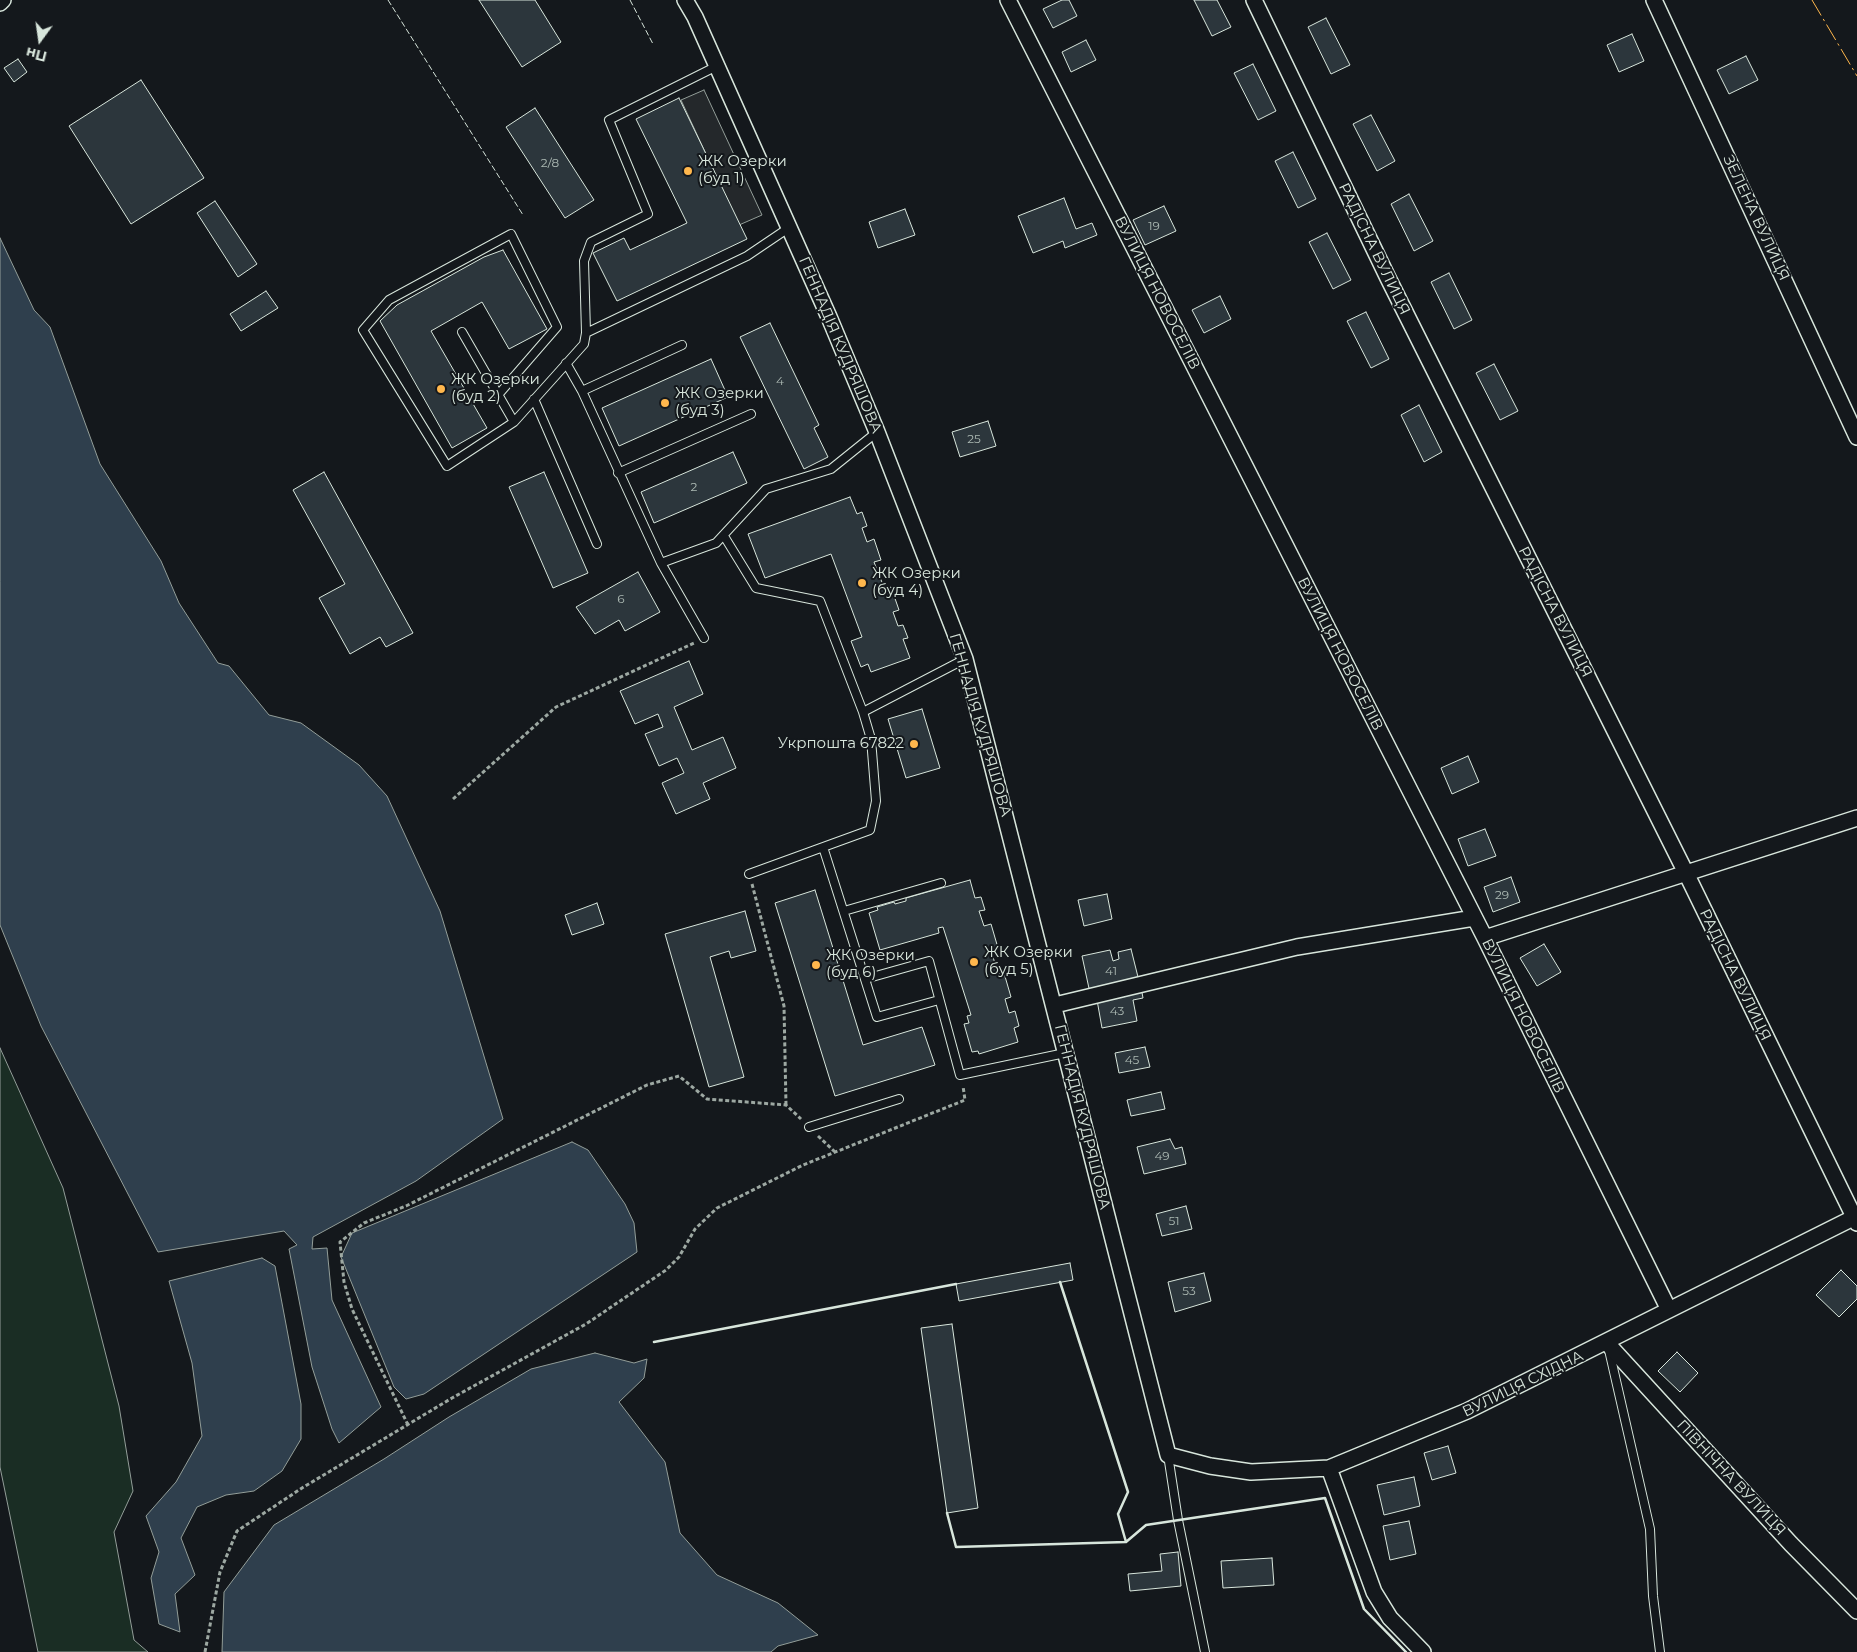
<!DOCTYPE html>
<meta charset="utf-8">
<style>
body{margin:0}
#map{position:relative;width:1857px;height:1652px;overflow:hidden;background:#14181c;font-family:Montserrat,sans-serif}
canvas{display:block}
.north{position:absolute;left:15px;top:15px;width:50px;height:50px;-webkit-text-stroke:4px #14181c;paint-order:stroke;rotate:194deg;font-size:14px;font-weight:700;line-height:20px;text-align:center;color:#d8e6dc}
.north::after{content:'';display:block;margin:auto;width:18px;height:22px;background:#d8e6dc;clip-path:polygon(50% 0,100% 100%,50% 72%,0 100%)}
</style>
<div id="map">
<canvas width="1857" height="1652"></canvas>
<div class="north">Пн</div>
</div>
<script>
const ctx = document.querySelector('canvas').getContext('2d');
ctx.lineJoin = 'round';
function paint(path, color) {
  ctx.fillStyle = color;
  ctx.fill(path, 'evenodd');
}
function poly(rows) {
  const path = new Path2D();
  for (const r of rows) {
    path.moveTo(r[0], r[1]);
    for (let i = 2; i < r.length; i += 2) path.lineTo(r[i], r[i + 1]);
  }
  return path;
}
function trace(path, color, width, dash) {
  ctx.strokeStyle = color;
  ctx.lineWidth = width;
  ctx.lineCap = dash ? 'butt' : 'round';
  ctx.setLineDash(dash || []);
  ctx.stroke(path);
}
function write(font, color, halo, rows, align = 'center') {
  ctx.font = font + ' Montserrat,sans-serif';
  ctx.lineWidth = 4;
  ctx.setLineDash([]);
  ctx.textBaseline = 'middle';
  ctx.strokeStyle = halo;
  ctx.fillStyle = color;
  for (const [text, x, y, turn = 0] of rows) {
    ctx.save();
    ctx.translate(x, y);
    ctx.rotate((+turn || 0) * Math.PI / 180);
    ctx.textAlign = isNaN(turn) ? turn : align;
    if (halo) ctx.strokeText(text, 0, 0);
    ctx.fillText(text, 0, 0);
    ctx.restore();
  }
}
const green = poly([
 [0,1048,63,1188,119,1406,133,1491,114,1532,134,1640,148,1652,38,1652,0,1467,0,1048]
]);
paint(green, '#1a2d24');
trace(green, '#939e99', 1);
const parking = poly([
 [704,90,762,215,739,225,681,100,704,90]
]);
paint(parking, '#24282b');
trace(parking, '#939e99', 1);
const water = poly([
 [0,238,34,310,50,327,100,464,161,561,179,603,218,663,229,666,269,715,301,723,359,765,387,796,440,911,503,1119,416,1181,313,1237,312,1249,327,1248,332,1300,381,1407,339,1443,332,1429,312,1367,289,1249,297,1245,284,1231,158,1252,41,1026,0,925,0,238],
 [572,1142,588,1150,625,1204,634,1223,637,1252,424,1394,406,1399,394,1387,341,1257,352,1233,572,1142],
 [262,1258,275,1266,301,1404,301,1439,282,1471,254,1491,226,1495,197,1507,181,1538,195,1575,175,1594,180,1632,159,1624,151,1578,159,1552,146,1516,176,1482,202,1436,192,1363,169,1281,262,1258],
 [595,1353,634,1363,647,1359,644,1378,619,1402,665,1462,680,1533,717,1575,778,1603,818,1635,778,1646,771,1652,222,1652,224,1592,274,1525,384,1459,449,1417,531,1369,595,1353]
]);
paint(water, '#2f3f4d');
trace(water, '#939e99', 1);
const building = poly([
 [479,0,535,0,561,42,522,67,479,0],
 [1062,0,1069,0,1077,16,1053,28,1043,9,1062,0],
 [1194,0,1217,0,1231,27,1212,36,1194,0],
 [1326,18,1350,65,1331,74,1308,27,1326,18],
 [1632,34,1644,61,1619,72,1607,45,1632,34],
 [1086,40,1096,60,1071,72,1062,52,1086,40],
 [1746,56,1758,80,1729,94,1717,70,1746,56],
 [18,59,27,72,14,82,4,68,18,59],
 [1253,64,1276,111,1258,120,1234,73,1253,64],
 [141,80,204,178,131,224,69,126,141,80],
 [679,98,747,239,617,301,593,253,624,238,630,250,687,223,636,119,679,98],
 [535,108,594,200,565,218,506,127,535,108],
 [1371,115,1395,161,1377,171,1353,124,1371,115],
 [1293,152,1316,199,1298,208,1275,161,1293,152],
 [1409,194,1433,241,1414,251,1391,204,1409,194],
 [1064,198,1076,229,1092,223,1097,235,1065,248,1063,241,1033,253,1018,216,1064,198],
 [215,201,257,264,238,277,197,213,215,201],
 [1164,206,1176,231,1145,245,1133,220,1164,206],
 [905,209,915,235,878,248,869,222,905,209],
 [1327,233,1351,280,1333,289,1309,242,1327,233],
 [503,250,547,329,509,349,482,302,431,331,487,428,452,448,380,321,397,305,484,257,503,250],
 [1449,273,1472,320,1454,329,1431,282,1449,273],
 [266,291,278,308,241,331,230,314,266,291],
 [1220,296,1231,319,1204,333,1192,310,1220,296],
 [1366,312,1389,359,1371,368,1347,321,1366,312],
 [770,323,819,425,814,428,828,457,804,469,740,337,770,323],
 [711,359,728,397,619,446,602,408,711,359],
 [1494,364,1518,411,1500,420,1476,373,1494,364],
 [1419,405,1442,452,1424,462,1401,415,1419,405],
 [988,421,996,446,960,457,952,432,988,421],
 [733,452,747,483,654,523,641,492,733,452],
 [324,472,413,633,386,647,380,637,350,654,319,598,345,584,293,490,324,472],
 [544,472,588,573,553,588,509,487,544,472],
 [850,497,857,514,862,512,867,526,862,528,867,542,874,539,881,560,874,562,885,590,891,587,899,610,893,612,898,626,903,625,908,638,903,639,910,658,871,672,868,664,861,667,851,641,862,637,831,554,765,578,748,534,850,497],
 [638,572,660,612,625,631,619,620,595,634,576,607,638,572],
 [689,661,703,694,674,707,692,750,723,737,736,768,703,783,710,799,676,814,662,783,684,773,677,758,659,766,645,734,663,727,658,714,635,724,620,691,689,661],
 [922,709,940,768,906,778,888,719,922,709],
 [1468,756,1479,782,1452,794,1441,768,1468,756],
 [1485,829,1496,856,1468,866,1458,839,1485,829],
 [1511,877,1520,902,1493,912,1484,887,1511,877],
 [970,880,975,898,981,897,985,910,979,911,984,926,991,924,998,948,991,950,998,974,1004,973,1011,997,1005,999,1009,1013,1015,1011,1019,1026,1014,1028,1018,1042,979,1054,978,1051,972,1052,964,1024,969,1023,967,1016,971,1015,943,927,938,928,939,933,880,950,869,913,878,910,877,907,894,902,895,904,906,901,906,898,970,880],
 [815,890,863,1045,922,1027,935,1065,835,1096,775,903,815,890],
 [1107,894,1112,919,1084,926,1078,900,1107,894],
 [597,903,604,924,572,935,565,915,597,903],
 [745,911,756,951,731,958,729,951,710,957,744,1077,709,1087,665,934,745,911],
 [1544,944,1561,972,1537,986,1520,958,1544,944],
 [1131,949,1139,981,1090,993,1082,956,1110,950,1113,961,1119,959,1118,952,1131,949],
 [1141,987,1143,998,1133,1000,1137,1021,1102,1028,1097,1000,1141,987],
 [1145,1047,1150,1067,1119,1073,1115,1053,1145,1047],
 [1161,1092,1165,1109,1131,1116,1127,1100,1161,1092],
 [1170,1139,1175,1149,1182,1147,1186,1164,1144,1174,1137,1147,1170,1139],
 [1186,1206,1192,1229,1162,1236,1156,1214,1186,1206],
 [1070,1263,1073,1280,959,1301,956,1284,1070,1263],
 [1841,1270,1857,1286,1857,1299,1839,1317,1816,1295,1841,1270],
 [1204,1273,1211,1301,1175,1312,1168,1282,1204,1273],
 [952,1324,978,1508,947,1513,921,1328,952,1324],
 [1677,1352,1698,1373,1680,1392,1658,1371,1677,1352],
 [1448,1446,1456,1473,1432,1480,1424,1453,1448,1446],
 [1414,1477,1420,1506,1384,1515,1377,1485,1414,1477],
 [1409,1521,1416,1554,1390,1560,1383,1526,1409,1521],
 [1178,1552,1181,1586,1130,1591,1128,1574,1162,1571,1160,1554,1178,1552],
 [1272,1558,1274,1585,1223,1588,1221,1561,1272,1558]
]);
paint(building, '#2c363c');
trace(building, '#d8e6dc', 1);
const lane = poly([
 [462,332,514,422],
 [586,333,584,261,591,242,648,214,609,120,717,66],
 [566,363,582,391,661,563,704,638],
 [582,391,682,345],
 [498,395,557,327,511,234,389,300,363,330,447,466,514,422,584,344,586,333,747,256,790,227],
 [534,399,597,544],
 [618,473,751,414],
 [724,536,756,588,820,601,863,712],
 [661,563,716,543,766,489,831,469,877,432],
 [823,847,877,1017,939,1000],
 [749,874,870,830,876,801,871,739,863,712,965,659],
 [844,911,941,883],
 [865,979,929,961,960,1075,1065,1053],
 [809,1127,899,1099],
 [1609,1350,1650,1529,1653,1596,1660,1652],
 [1168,1455,1178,1520,1205,1652]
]);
const street = poly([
 [685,0,695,17,829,317,877,432,965,659,1168,1455,1210,1466,1251,1472,1329,1468,1467,1411,1857,1216],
 [1008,0,1485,938,1669,1310],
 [1254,0,1388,278,1687,875,1857,1223],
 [1654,0,1857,437],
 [0,3,3,0],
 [1485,938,1857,818],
 [1055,1005,1297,947,1474,918],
 [1607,1343,1791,1544,1857,1611],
 [1329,1468,1374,1592,1390,1618,1423,1652]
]);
trace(lane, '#d8e6dc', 10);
trace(street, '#d8e6dc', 18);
trace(poly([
 [453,799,556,707,694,643],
 [752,884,784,1006,786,1105],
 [818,1136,835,1152],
 [408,1425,352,1309,344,1282,340,1242,364,1223,406,1206,647,1085,679,1076,707,1099,786,1105,801,1119],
 [205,1652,220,1572,237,1531,302,1488,452,1398,586,1324,666,1270,679,1257,695,1229,717,1208,803,1165,965,1100,963,1086]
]), '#9da8a2', 3, [4, 2.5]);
trace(lane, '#14181c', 8);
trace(street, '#14181c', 15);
trace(poly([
 [388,0,523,215],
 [630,0,653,44]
]), '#d8e6dc', 1, [6, 2.5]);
trace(poly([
 [1060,1282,1128,1492,1118,1514,1126,1542],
 [654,1342,956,1284],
 [947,1513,956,1547,1126,1542,1146,1525,1325,1498,1364,1609,1406,1652]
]), '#d8e6dc', 2.5);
trace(poly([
 [1812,0,1857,76]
]), '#ffb74d', 1, [18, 4, 2.5, 4]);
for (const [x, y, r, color] of [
 [688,171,5,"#ffb74d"],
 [441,389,5,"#ffb74d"],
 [665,403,5,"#ffb74d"],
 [862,583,5,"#ffb74d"],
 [914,744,5,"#ffb74d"],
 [974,962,5,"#ffb74d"],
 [816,965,5,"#ffb74d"]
]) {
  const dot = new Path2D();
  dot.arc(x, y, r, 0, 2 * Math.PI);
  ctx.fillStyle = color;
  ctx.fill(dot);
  trace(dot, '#14181c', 2);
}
write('12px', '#adbab4', null, [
 ["2/8",550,163],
 ["19",1154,226],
 ["4",780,381],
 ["25",974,439],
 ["2",694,487],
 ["6",621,599],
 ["29",1502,895],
 ["41",1111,971],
 ["43",1117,1011],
 ["45",1132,1060],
 ["49",1162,1156],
 ["51",1174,1221],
 ["53",1189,1291]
]);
write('15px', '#d8e6dc', '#14181c', [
 ["ЖК Озерки",698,162],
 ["(буд 1)",698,179],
 ["ЖК Озерки",451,380],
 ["(буд 2)",451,397],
 ["ЖК Озерки",675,394],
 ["(буд 3)",675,411],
 ["ЖК Озерки",872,574],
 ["(буд 4)",872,591],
 ["Укрпошта 67822",904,744,"right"],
 ["ЖК Озерки",984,953],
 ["(буд 5)",984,970],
 ["ЖК Озерки",826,956],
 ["(буд 6)",826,973]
], 'left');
write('15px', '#d8e6dc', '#14181c', [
 ["ЗЕЛЕНА ВУЛИЦЯ",1756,218,65],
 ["РАДІСНА ВУЛИЦЯ",1374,249,64],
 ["ВУЛИЦЯ НОВОСЕЛІВ",1157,293,63],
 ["ГЕННАДІЯ КУДРЯШОВА",840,345,67],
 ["РАДІСНА ВУЛИЦЯ",1555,612,63],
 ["ВУЛИЦЯ НОВОСЕЛІВ",1340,654,63],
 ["ГЕННАДІЯ КУДРЯШОВА",980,725,74],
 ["РАДІСНА ВУЛИЦЯ",1735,975,64],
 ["ВУЛИЦЯ НОВОСЕЛІВ",1523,1016,64],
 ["ГЕННАДІЯ КУДРЯШОВА",1082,1117,76],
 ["ВУЛИЦЯ СХІДНА",1523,1384,-26],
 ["ПІВНІЧНА ВУЛИЦЯ",1731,1478,47]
]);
</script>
